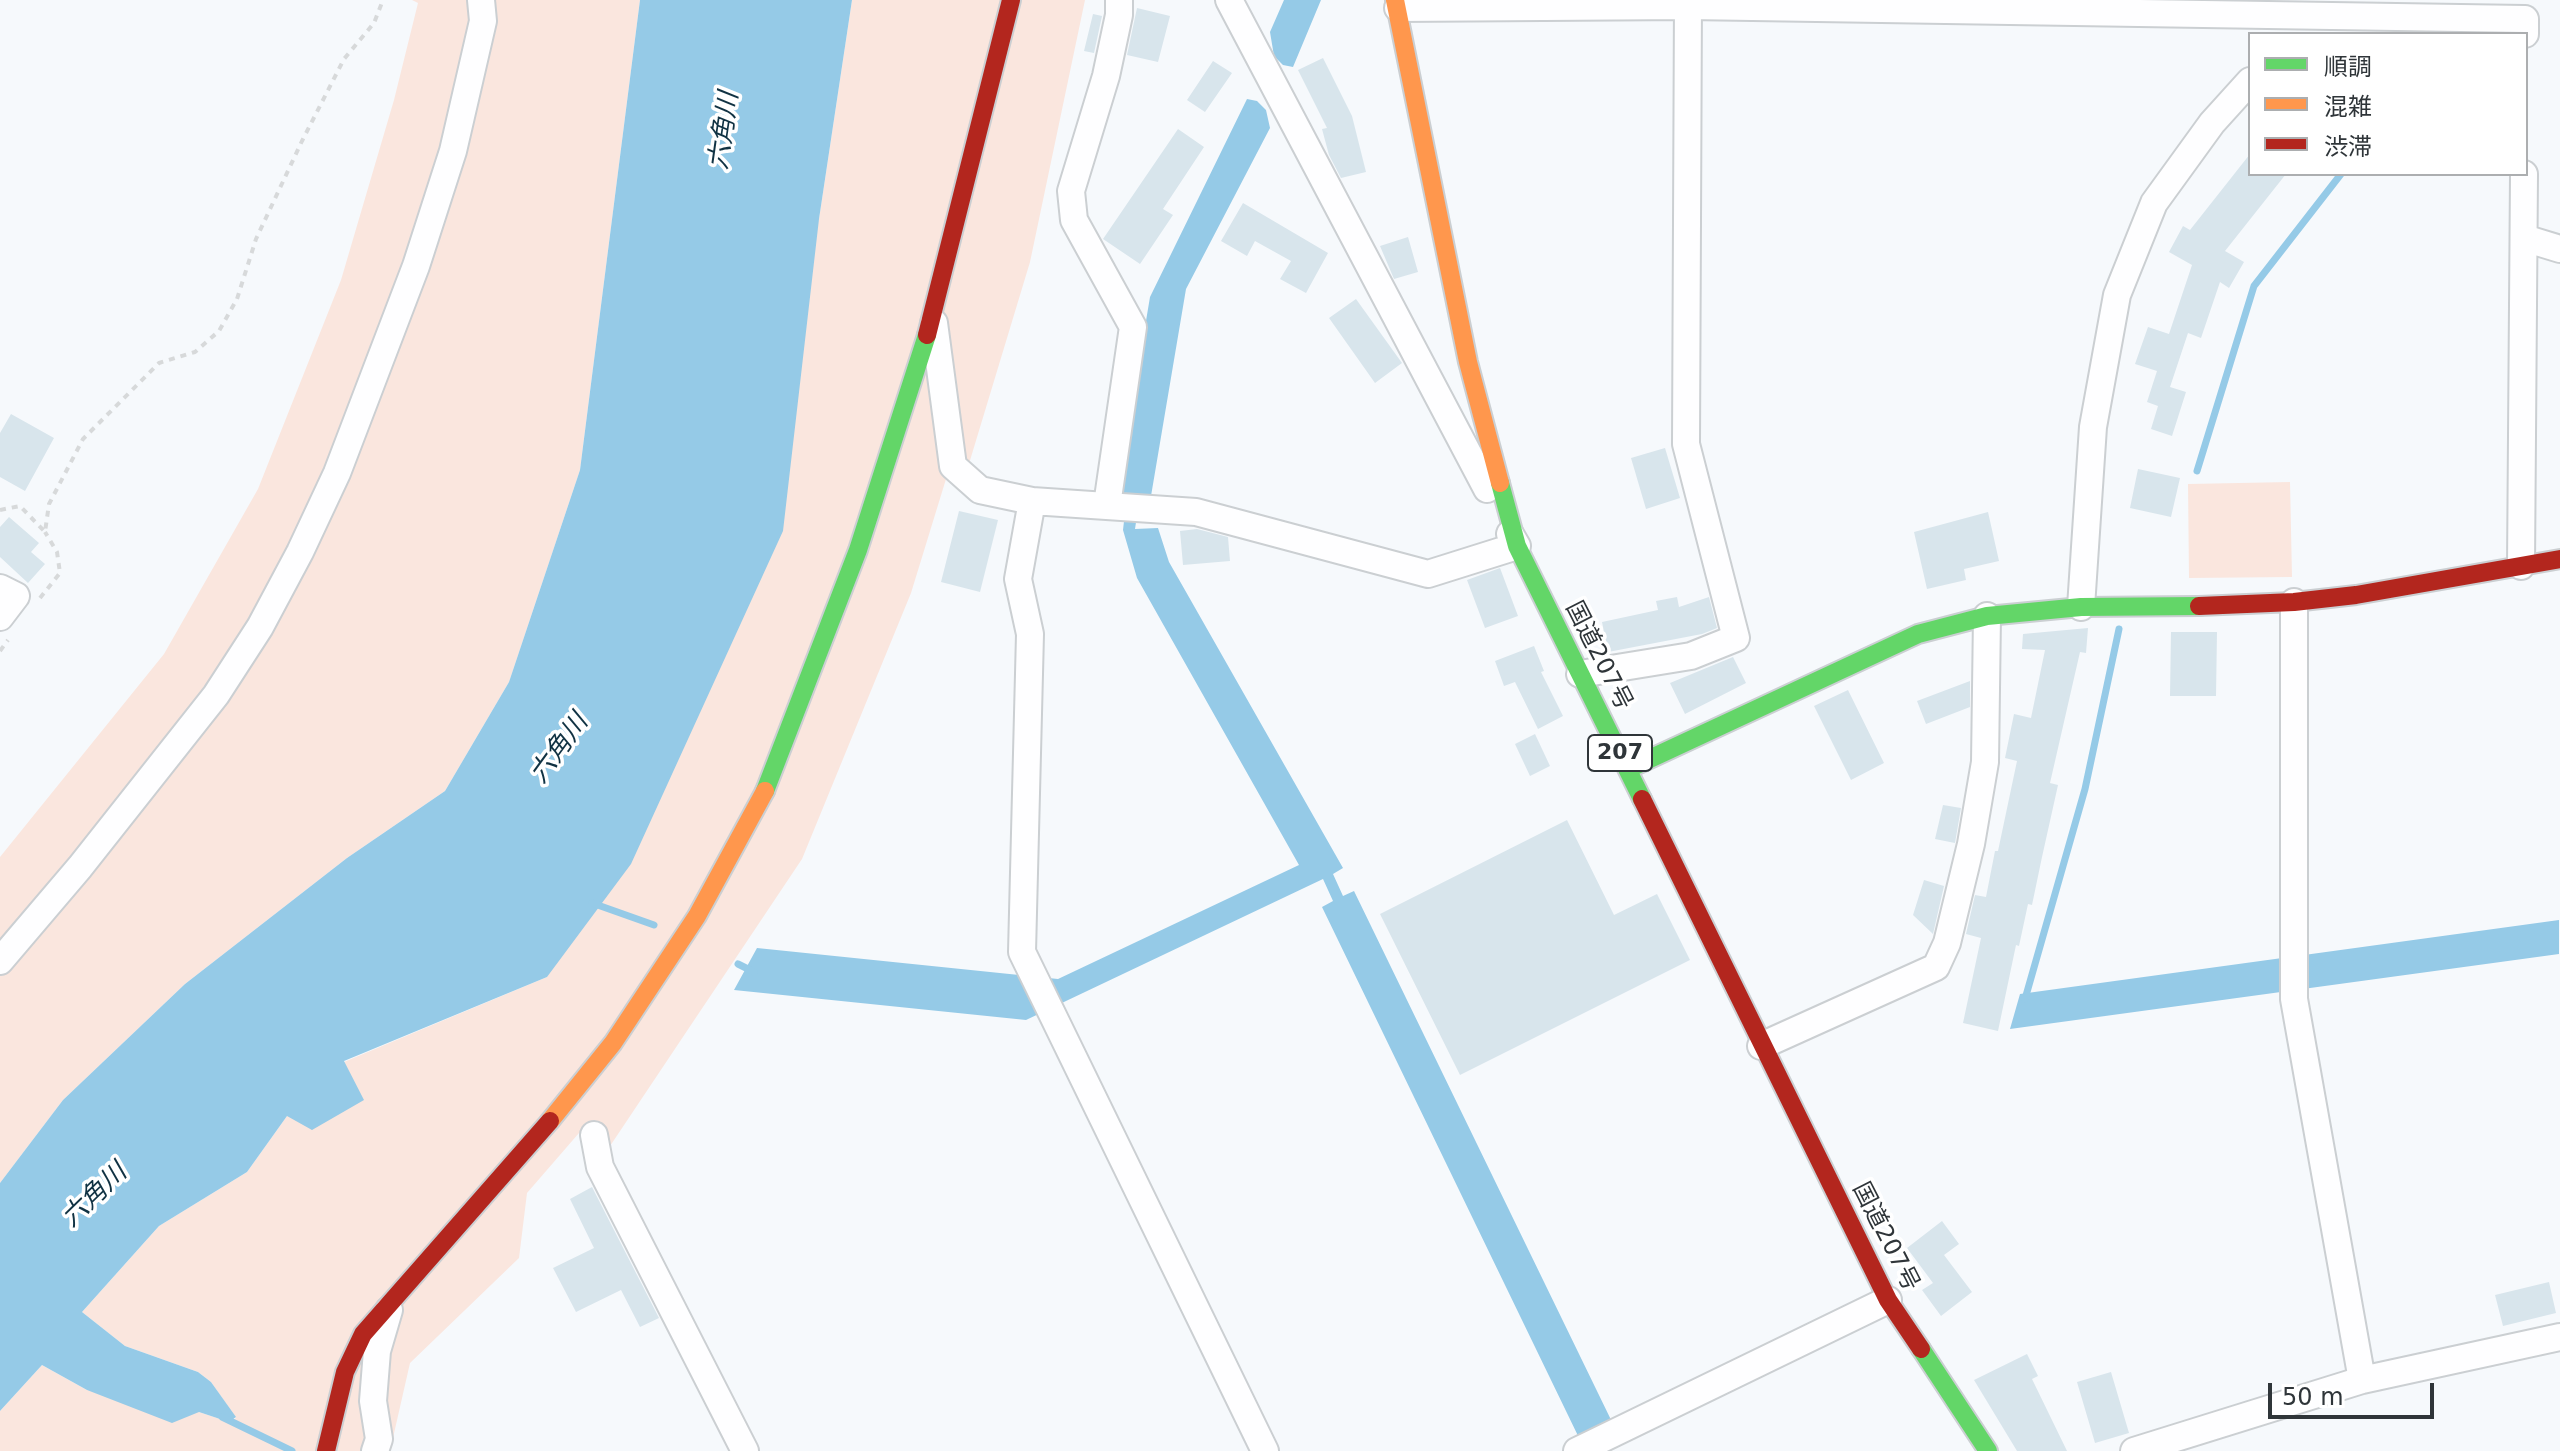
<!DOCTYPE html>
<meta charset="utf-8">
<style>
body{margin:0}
#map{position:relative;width:2560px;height:1451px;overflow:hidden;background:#f6f9fc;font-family:"DejaVu Sans","Noto Sans JP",sans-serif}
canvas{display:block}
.legend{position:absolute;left:2248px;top:32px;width:280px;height:144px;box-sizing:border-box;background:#fff;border:2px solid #acaeb0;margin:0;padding:10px 14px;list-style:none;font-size:24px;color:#2f3539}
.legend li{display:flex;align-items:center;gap:16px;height:40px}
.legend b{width:40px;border:2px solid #acaeb0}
.scale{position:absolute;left:2268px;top:1383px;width:166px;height:36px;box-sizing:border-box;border:4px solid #2f3539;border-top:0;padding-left:10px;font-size:24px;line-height:28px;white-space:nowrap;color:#2f3539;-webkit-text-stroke:6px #fff;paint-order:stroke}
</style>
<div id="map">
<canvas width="2560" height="1451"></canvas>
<ul class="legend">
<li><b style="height:10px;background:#63d668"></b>順調</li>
<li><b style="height:10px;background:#ff974d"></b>混雑</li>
<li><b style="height:10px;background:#b3261e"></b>渋滞</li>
</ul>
<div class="scale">50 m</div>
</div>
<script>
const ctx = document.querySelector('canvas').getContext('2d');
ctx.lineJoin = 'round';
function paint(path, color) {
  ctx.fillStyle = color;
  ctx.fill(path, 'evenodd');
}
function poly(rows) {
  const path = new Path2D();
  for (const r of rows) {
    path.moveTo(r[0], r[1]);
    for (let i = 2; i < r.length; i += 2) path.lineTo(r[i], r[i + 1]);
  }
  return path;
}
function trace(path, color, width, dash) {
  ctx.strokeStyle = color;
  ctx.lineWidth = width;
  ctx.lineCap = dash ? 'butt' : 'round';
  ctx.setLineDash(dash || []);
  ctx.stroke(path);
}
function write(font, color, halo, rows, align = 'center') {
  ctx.font = font + ' "DejaVu Sans","Noto Sans JP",sans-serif';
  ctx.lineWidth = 7;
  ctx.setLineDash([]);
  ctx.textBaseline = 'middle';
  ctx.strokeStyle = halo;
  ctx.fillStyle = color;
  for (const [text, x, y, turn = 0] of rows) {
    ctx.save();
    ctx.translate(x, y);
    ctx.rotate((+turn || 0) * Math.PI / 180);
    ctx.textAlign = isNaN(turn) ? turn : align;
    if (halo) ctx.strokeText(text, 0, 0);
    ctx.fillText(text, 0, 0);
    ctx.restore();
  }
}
paint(poly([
 [412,0,640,0,580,470,509,682,445,791,347,858,185,984,63,1100,0,1183,0,857,164,654,258,489,341,280,394,100,418,3],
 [852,0,1085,0,1030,262,968,467,946,479,911,593,802,859,606,1152,579,1133,527,1193,519,1258,410,1363,390,1451,0,1451,0,1411,42,1365,87,1390,199,1412,229,1422,236,1418,211,1382,198,1372,125,1346,82,1312,159,1226,247,1172,287,1116,363,1100,344,1062,547,977,819,219],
 [2290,482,2292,577,2189,578,2188,484]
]), '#fae6de');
paint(poly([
 [640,0,852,0,819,219,783,531,631,864,547,977,344,1061,364,1100,312,1130,287,1116,247,1172,159,1226,82,1312,125,1346,198,1372,211,1382,236,1417,229,1422,199,1412,172,1423,87,1390,42,1365,0,1411,0,1183,63,1100,185,984,347,858,445,791,509,682,580,470],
 [1284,0,1321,0,1293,67,1283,65,1274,56,1270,32],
 [1247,99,1257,101,1266,110,1270,128,1186,289,1151,496,1140,496,1135,529,1158,528,1169,562,1343,868,1333,874,1343,896,1354,891,1614,1426,1581,1442,1322,907,1333,901,1323,879,1026,1020,734,990,757,948,1058,979,1299,865,1137,578,1123,530,1127,495,1117,494,1150,297],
 [2559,920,2559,954,2010,1029,2020,994]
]), '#95cae7');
trace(poly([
 [2197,471,2254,286,2341,174],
 [592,903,654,925],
 [738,964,754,972],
 [2025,999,2085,789,2119,629],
 [222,1417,292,1451]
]), '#95cae7', 7);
paint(poly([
 [1137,8,1170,16,1158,62,1127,55],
 [1093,14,1102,16,1094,53,1084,51],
 [1323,58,1352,116,1366,172,1341,178,1329,155,1322,129,1327,128,1298,70],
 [1213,61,1232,73,1205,112,1187,100],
 [1178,129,1204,147,1163,209,1173,215,1140,264,1103,239],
 [2250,154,2250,174,2286,174,2225,251,2244,262,2229,288,2220,282,2201,338,2188,333,2170,387,2186,392,2172,436,2151,429,2158,406,2147,402,2157,371,2135,364,2148,327,2169,334,2192,265,2169,252,2183,226,2190,230],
 [1243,203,1328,253,1306,293,1280,279,1291,261,1255,241,1247,256,1221,241],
 [1408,237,1418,272,1394,279,1380,246],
 [1356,299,1402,363,1375,383,1329,318],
 [11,414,54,438,25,491,0,477,0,433],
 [1665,448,1680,498,1646,509,1631,458],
 [2138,469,2180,478,2171,517,2130,508],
 [959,511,998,520,980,592,941,582],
 [1988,512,1999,561,1964,569,1966,580,1927,589,1914,532],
 [9,517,39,543,31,552,45,564,28,583,0,557,0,527],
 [1197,529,1228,537,1230,561,1183,565,1180,531],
 [1500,568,1518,616,1485,628,1467,580],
 [1677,597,1679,607,1709,597,1717,628,1702,634,1608,652,1602,622,1658,610,1656,601],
 [2088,628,2086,653,2080,652,2050,783,2058,785,2042,857,2032,905,2028,904,2019,946,2016,945,1998,1031,1963,1023,1981,938,1966,934,1975,895,1986,897,1995,851,1998,851,2017,761,2005,758,2014,714,2031,718,2045,650,2022,649,2023,634],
 [2171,632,2217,632,2216,696,2170,696],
 [1534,646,1544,671,1541,672,1563,716,1538,729,1515,682,1504,686,1495,661],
 [1733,657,1746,683,1685,714,1670,683],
 [1970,681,1970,707,1926,724,1917,701],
 [1848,690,1884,763,1851,780,1814,706],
 [1535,734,1550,766,1530,776,1515,744],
 [1943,805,1961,808,1955,843,1935,839],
 [1567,820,1614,915,1657,894,1690,960,1460,1075,1380,914],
 [1924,880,1944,886,1933,934,1913,915],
 [592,1187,659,1318,640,1327,621,1290,576,1312,553,1268,594,1248,570,1199],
 [1942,1221,1959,1244,1944,1255,1972,1292,1941,1316,1922,1290,1933,1283,1907,1248],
 [2549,1282,2556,1313,2503,1326,2495,1295],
 [2027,1354,2038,1376,2032,1379,2067,1451,2017,1451,1974,1380],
 [2111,1372,2129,1433,2095,1443,2077,1382]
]), '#d8e5ec');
const street = poly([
 [1229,0,1487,489],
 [1398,8,1688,6,2525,19,2525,34],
 [2524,238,2560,249],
 [934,323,953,466,980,490,1032,501,1196,512,1428,574,1517,546,1510,534],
 [1032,501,1018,579,1030,634,1022,952,1265,1451],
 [1107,505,1133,327,1074,220,1071,191,1106,76,1119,15,1119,0],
 [2521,566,2524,174],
 [0,588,16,596,0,617],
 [2294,602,2294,999,2362,1380],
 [2081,607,2093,427,2117,295,2154,203,2212,123,2250,81],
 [1580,674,1691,656,1736,638,1686,444,1688,0],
 [0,961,80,867,216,695,260,627,300,552,337,473,416,266,453,151,483,21,481,0],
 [1761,1046,1936,967,1947,943,1971,844,1985,762,1987,616],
 [594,1135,600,1167,745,1451],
 [375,1451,379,1439,373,1401,377,1351,389,1310],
 [1577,1451,1888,1300],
 [2134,1451,2362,1380,2560,1337]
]);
const fast = poly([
 [1500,483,1517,546,1642,799],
 [1628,769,1918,634,1987,616,2081,607,2199,606],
 [765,791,858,550,927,335],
 [1921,1349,1988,1451]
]);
const slow = poly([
 [1395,0,1468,362,1500,483],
 [550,1121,613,1043,697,916,765,791]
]);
const jam = poly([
 [927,335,1011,0],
 [2199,606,2294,602,2356,595,2560,559],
 [1642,799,1888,1300,1921,1349],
 [326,1451,345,1372,363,1334,550,1121]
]);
trace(street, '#cbcfd2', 30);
trace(fast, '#cbcfd2', 22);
trace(slow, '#cbcfd2', 22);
trace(jam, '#cbcfd2', 22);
trace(poly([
 [0,510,20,506,45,532,49,504,83,439,159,363,195,352,219,331,237,299,256,239,302,141,344,59,374,23,383,0],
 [40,598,60,573,57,552,45,532],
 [0,651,8,640]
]), '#d7d9da', 4, [6, 6]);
trace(street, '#fefeff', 26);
trace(fast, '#63d668', 18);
trace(slow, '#ff974d', 18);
trace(jam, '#b3261e', 18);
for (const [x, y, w] of [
 [1620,753,64]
]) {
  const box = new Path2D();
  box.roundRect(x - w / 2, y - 18, w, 36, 6);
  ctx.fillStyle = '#fff';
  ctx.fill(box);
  trace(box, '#2f3539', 2);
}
write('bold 22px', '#2f3539', null, [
 ["207",1620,753]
]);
write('24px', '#2f3539', '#fff', [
 ["国道207号",1598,656,63],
 ["国道207号",1885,1237,63]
]);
write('italic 26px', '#103243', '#fff', [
 ["六角川",725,131,-82],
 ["六角川",560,749,-54],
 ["六角川",95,1196,-44]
]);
</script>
